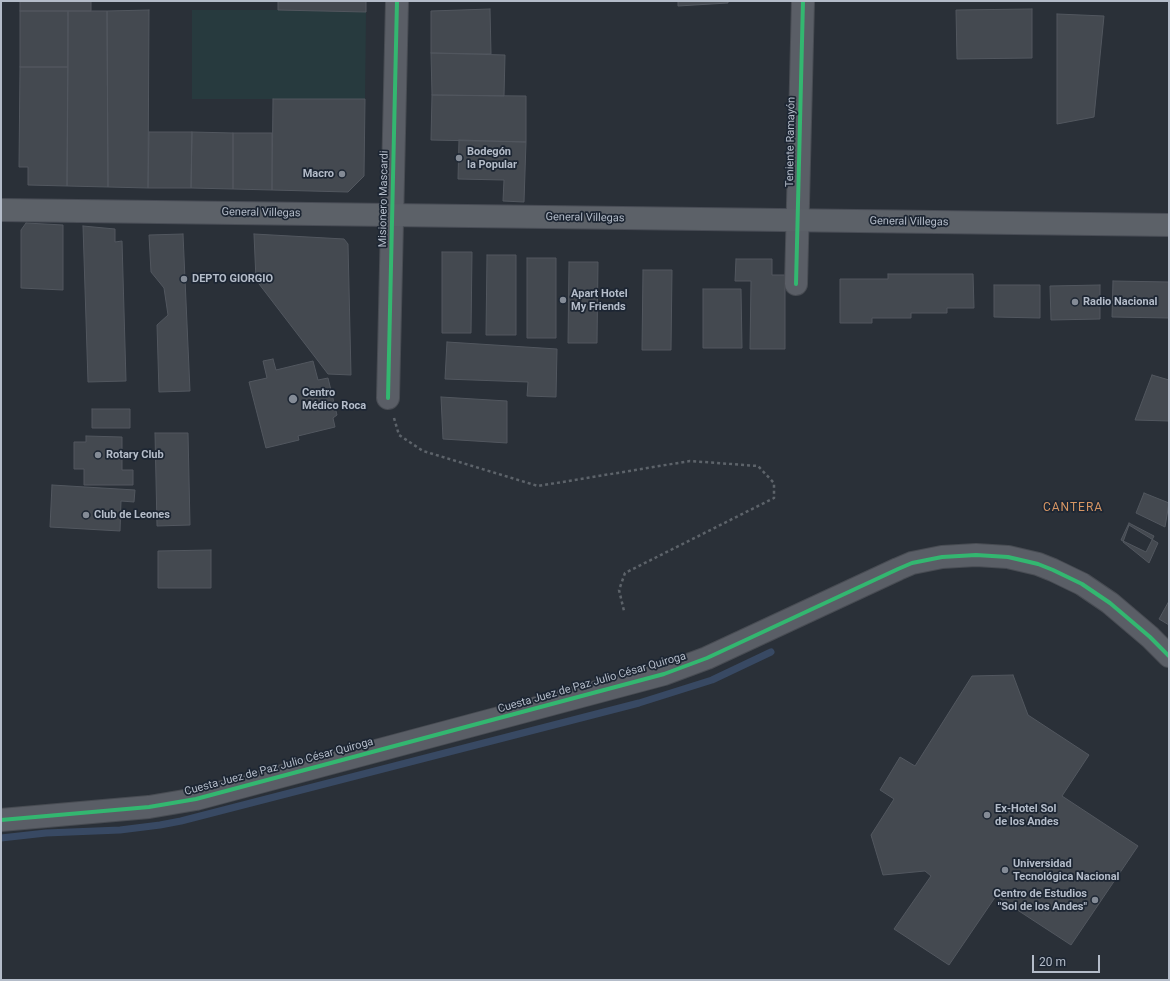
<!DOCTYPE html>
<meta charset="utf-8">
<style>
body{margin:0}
#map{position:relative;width:1170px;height:981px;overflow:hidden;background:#2a3038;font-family:Roboto,sans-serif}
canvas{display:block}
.frame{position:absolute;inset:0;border:2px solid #b4bcc9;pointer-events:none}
.scale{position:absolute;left:1032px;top:955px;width:68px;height:18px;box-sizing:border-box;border:2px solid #b4bcc9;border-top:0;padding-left:5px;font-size:12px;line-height:14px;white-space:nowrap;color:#b4bcc9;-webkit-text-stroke:3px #1d2633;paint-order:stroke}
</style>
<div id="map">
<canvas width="1170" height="981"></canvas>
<div class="frame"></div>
<div class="scale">20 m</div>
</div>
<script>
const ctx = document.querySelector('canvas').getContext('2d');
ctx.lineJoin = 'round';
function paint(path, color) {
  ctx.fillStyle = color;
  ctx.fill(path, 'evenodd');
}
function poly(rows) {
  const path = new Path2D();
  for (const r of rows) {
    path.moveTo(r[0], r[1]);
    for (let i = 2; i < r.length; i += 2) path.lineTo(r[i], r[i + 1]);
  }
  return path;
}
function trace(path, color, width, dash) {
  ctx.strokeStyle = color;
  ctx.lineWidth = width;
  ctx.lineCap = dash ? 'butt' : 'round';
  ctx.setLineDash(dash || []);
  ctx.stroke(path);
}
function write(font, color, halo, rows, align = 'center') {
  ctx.font = font + ' Roboto,sans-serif';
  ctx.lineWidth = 3.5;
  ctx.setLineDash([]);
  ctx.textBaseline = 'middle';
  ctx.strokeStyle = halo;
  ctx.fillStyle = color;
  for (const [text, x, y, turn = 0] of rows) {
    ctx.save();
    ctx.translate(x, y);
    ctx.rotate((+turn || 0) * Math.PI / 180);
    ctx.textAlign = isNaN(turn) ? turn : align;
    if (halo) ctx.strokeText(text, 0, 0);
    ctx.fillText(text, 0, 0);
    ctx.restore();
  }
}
paint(poly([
 [192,10,278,10,366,12,365,99,192,99]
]), '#273a3e');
trace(poly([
 [1,838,46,833,120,830,160,825,181,821,639,703,712,680,771,652]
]), '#384963', 7);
const building = poly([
 [20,1,91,1,91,11,20,11,20,1],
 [278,1,366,1,366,12,278,10,278,1],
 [678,1,728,1,728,3,678,6,678,1],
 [490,9,491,54,431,53,431,11,490,9],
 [1032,9,1032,58,957,59,956,10,1032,9],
 [149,10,148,188,108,187,107,11,149,10],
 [20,11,68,11,68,67,20,67,20,11],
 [68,11,107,11,108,187,67,186,68,11],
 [1057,14,1104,16,1094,117,1057,124,1057,14],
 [431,53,505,55,504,96,432,95,431,53],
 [20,67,68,67,67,186,28,185,28,167,19,167,20,67],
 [432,95,526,96,526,142,431,140,432,95],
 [273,99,365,99,364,176,348,192,272,190,273,99],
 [149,132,192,132,191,188,148,188,149,132],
 [192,132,233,133,233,189,191,188,192,132],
 [233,133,272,133,272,190,233,189,233,133],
 [459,140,526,142,524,202,503,201,504,180,458,179,459,140],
 [26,223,63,225,63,290,21,288,21,230,26,223],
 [83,226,115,229,115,242,122,241,126,381,88,382,83,226],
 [183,234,190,391,159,392,157,325,168,315,164,288,151,272,149,235,183,234],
 [254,234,344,239,348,244,351,375,328,374,256,280,254,234],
 [442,252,472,252,471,333,442,333,442,252],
 [487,255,516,255,516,335,486,335,487,255],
 [527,258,556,258,556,338,527,338,527,258],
 [736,259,772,259,772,275,785,275,785,349,750,349,751,281,735,281,736,259],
 [569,262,598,262,597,343,568,343,569,262],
 [643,270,672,270,671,350,642,350,643,270],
 [888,274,973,274,974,308,947,308,947,313,911,313,911,318,872,318,872,323,840,323,840,279,888,279,888,274],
 [1113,281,1169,282,1169,318,1112,317,1113,281],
 [994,285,1040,285,1040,318,994,317,994,285],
 [1100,285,1100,319,1051,320,1050,286,1100,285],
 [703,289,741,289,742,348,703,348,703,289],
 [447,342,557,349,556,397,527,396,528,382,445,379,447,342],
 [273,359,276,370,313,361,318,380,328,378,337,415,333,418,335,427,298,436,299,440,266,448,249,382,267,378,263,361,273,359],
 [1152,375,1169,380,1169,421,1135,420,1152,375],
 [441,397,507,401,507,443,443,439,441,397],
 [92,409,130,409,130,428,92,428,92,409],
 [155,433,188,433,190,525,157,526,155,433],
 [86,436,122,437,122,470,133,470,133,485,84,485,84,469,74,469,74,442,86,442,86,436],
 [52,485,135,490,134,502,121,501,120,531,50,527,52,485],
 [1144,493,1169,503,1165,527,1136,513,1144,493],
 [1129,523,1154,536,1146,552,1121,540,1129,523],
 [1129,525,1158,543,1149,563,1123,542,1129,525],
 [211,550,211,588,158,588,158,551,211,550],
 [1169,601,1169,625,1159,619,1169,601],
 [1013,675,1028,715,1089,755,1062,796,1138,846,1071,945,996,896,949,965,894,929,931,876,925,871,883,875,871,835,894,799,880,790,900,757,915,766,972,676,1013,675]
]);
paint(building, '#444950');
trace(building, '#52575f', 1);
const minor = poly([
 [796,284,803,1],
 [388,398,397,1],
 [1,820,149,807,196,799,664,674,707,658,898,569,912,563,942,557,976,555,1008,557,1038,564,1053,570,1082,584,1110,603,1150,637,1169,656]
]);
const major = poly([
 [1,210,1169,225]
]);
trace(minor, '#484c53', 24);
trace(major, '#484c55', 24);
trace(poly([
 [394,418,399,435,423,451,538,486,690,461,758,466,774,483,774,498,625,573,619,590,624,611]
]), '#5d636a', 2.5, [3, 3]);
trace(minor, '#5a5e66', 22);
trace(major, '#5c6168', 22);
trace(poly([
 [796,284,803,1],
 [388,398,397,1],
 [1,820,149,807,196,799,664,674,707,658,898,569,912,563,942,557,976,555,1008,557,1038,564,1053,570,1082,584,1110,603,1150,637,1169,656]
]), '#33b770', 4);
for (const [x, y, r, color] of [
 [459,158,4,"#848b96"],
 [342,174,4,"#848b96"],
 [184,279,4,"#848b96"],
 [563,300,4,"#848b96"],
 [1075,302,4,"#848b96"],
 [293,399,5,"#848b96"],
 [98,455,4,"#848b96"],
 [86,515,4,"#848b96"],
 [987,815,4,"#848b96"],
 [1005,870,4,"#848b96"],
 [1095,900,4,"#848b96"]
]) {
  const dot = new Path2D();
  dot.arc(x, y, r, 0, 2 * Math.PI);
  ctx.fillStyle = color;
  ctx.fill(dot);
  trace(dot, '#1d2633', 1.5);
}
write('11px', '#b4bcc9', '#1d2633', [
 ["Teniente Ramayón",791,142,-89],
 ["Misionero Mascardi",384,199,-89],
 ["General Villegas",261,213,1],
 ["General Villegas",585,218,1],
 ["General Villegas",909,222,1],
 ["Cuesta Juez de Paz Julio César Quiroga",592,683,-16],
 ["Cuesta Juez de Paz Julio César Quiroga",279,767,-15]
]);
write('bold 11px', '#b4bcc9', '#1d2633', [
 ["Bodegón",467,152],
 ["la Popular",467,165],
 ["Macro",334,174,"right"],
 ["DEPTO GIORGIO",192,279],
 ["Apart Hotel",571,294],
 ["My Friends",571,307],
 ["Radio Nacional",1083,302],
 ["Centro",302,393],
 ["Médico Roca",302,406],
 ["Rotary Club",106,455],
 ["Club de Leones",94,515],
 ["Ex-Hotel Sol",995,809],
 ["de los Andes",995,822],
 ["Universidad",1013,864],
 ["Tecnológica Nacional",1013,877],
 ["Centro de Estudios",1087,894,"right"],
 ["\"Sol de los Andes\"",1087,907,"right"]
], 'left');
ctx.letterSpacing = '1px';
write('12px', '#d59563', '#1d2633', [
 ["CANTERA",1073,508]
]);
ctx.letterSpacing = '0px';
</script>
